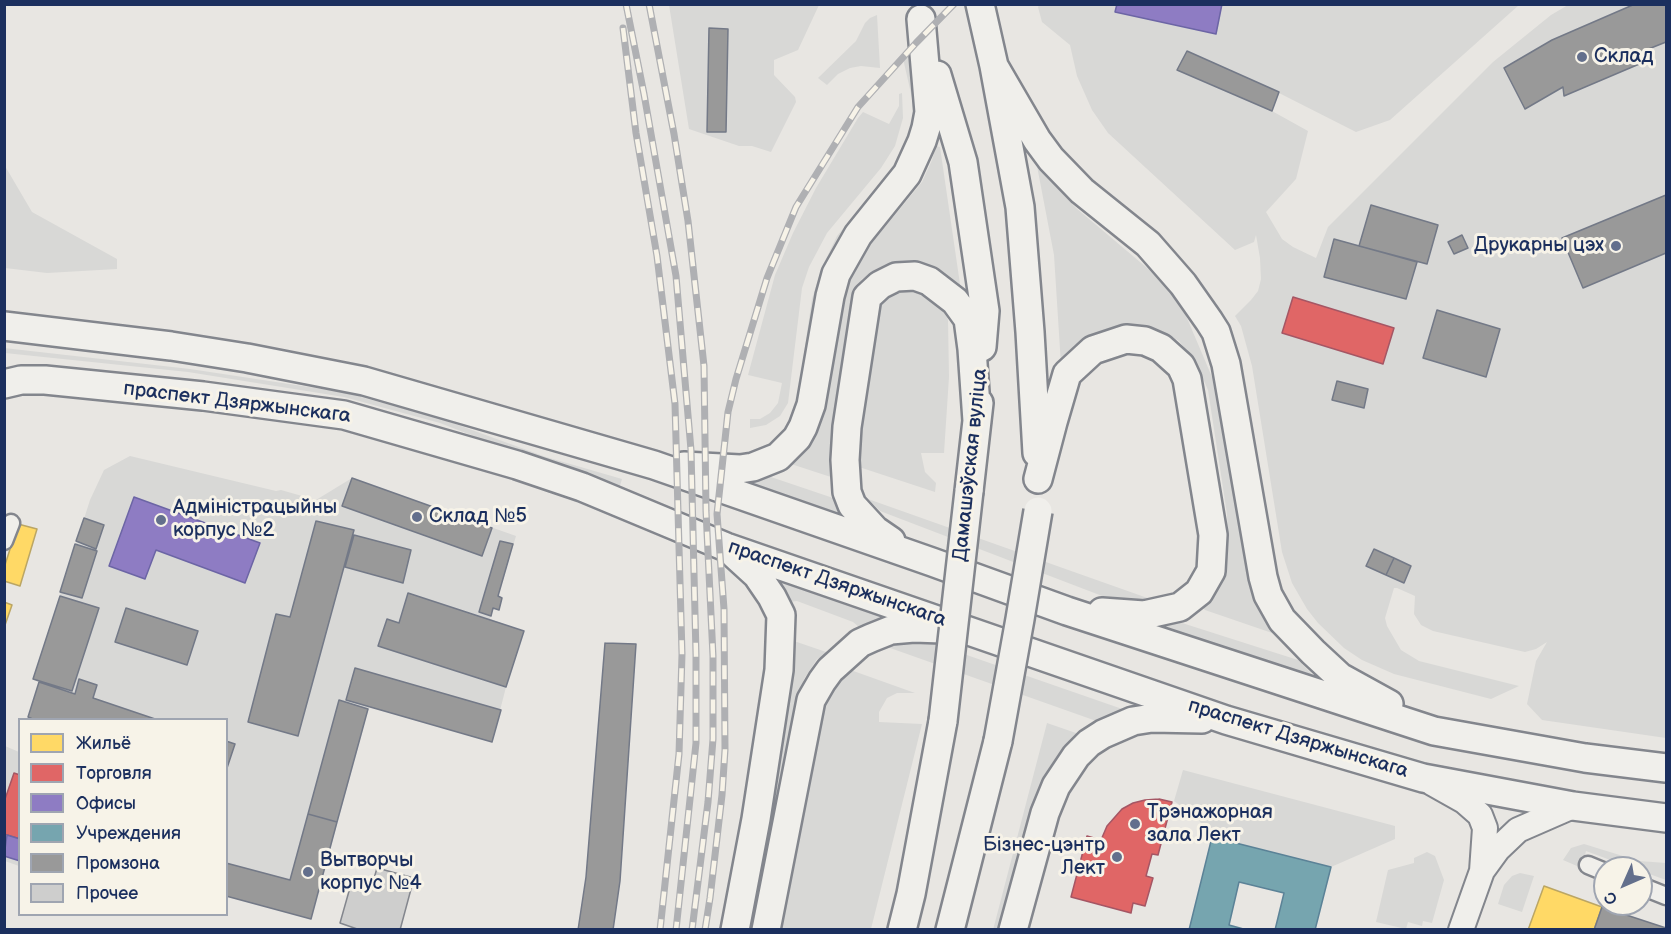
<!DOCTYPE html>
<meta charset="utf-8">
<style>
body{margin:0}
#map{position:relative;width:1671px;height:934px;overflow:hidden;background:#e8e6e2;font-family:"Balsamiq Sans",sans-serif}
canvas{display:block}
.frame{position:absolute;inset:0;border:6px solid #1b2f5e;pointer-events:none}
.legend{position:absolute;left:18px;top:718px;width:210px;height:198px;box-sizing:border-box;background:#f7f3e8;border:2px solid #9fa5b1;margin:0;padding:8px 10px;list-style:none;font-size:18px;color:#1b2f5e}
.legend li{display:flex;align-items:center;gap:12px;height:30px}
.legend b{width:30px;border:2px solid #9fa5b1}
.north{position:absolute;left:1593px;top:856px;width:60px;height:60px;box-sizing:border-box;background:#f7f3e8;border:2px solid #9fa5b1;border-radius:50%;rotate:225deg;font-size:16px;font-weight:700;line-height:24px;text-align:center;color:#1b2f5e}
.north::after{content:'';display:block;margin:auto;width:21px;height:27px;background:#636f8c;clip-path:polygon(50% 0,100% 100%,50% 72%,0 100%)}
</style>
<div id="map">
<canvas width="1671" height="934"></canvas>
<div class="frame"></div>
<ul class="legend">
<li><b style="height:16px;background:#ffd966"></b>Жильё</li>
<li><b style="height:16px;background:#e06666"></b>Торговля</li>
<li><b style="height:16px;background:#8e7cc3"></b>Офисы</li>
<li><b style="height:16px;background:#76a5af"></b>Учреждения</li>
<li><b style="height:16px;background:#999"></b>Промзона</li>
<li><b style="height:16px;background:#cececd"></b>Прочее</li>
</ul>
<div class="north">С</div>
</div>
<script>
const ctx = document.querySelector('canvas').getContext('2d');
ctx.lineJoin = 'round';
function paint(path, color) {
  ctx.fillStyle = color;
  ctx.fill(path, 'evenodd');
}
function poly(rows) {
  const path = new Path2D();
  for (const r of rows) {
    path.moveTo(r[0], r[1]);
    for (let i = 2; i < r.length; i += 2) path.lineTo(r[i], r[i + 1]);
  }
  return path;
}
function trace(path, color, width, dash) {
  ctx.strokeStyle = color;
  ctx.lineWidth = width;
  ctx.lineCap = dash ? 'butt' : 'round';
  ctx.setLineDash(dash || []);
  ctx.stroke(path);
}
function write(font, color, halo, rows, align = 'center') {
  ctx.font = font + ' "Balsamiq Sans",sans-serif';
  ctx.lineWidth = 6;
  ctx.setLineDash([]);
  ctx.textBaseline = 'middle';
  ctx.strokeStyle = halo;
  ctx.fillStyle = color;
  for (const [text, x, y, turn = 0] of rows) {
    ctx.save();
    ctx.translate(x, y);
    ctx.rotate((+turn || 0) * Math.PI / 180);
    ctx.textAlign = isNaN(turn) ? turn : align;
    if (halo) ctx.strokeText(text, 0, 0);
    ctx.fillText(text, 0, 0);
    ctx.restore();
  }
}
paint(poly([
 [1040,4,1519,5,1390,120,1356,132,1279,93,1272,111,1308,131,1296,179,1266,212,1282,239,1293,247,1316,258,1328,227,1493,62,1551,15,1568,5,1666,5,1666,738,1542,720,1527,704,1536,661,1547,642,1536,649,1525,652,1433,631,1421,625,1414,614,1415,596,1397,588,1394,588,1385,618,1387,626,1401,650,1419,661,1519,686,1491,699,1394,674,1362,660,1344,648,1318,623,1307,609,1292,583,1282,552,1252,366,1241,326,1235,316,1251,300,1258,291,1261,279,1260,258,1256,235,1254,242,1235,250,1108,133,1092,110,1077,76,1070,45,1042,22,1038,7],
 [669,5,819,5,798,50,774,60,774,75,795,97,796,102,771,152,752,146,739,146,689,129],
 [877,15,880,68,861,66,850,68,838,74,827,85,818,78,856,41,865,23,870,18],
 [906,52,918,89,915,141,863,217,799,423,776,441,787,428,796,406,812,299,822,267,837,236,897,163,905,148,913,115,912,98,902,54],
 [902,93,903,118,895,146,881,168,827,233,809,267,802,288,788,403,780,416,766,425,750,428,750,419,760,419,770,413,778,403,782,383,748,375,775,275,793,233,816,188,858,118,863,112,889,124,899,106,899,94],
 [936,146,940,147,961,291,937,271,914,262,885,265,862,279,855,291,844,354,834,478,791,464,807,448,814,434,823,410,844,300,853,274,861,256,922,182,932,160],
 [5,166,32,212,117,259,117,269,47,273,5,268],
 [1037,166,1076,208,1159,278,1175,295,1184,311,1212,377,1243,549,1258,602,1275,634,1205,610,1202,607,1213,595,1222,580,1227,558,1228,539,1227,514,1208,390,1195,360,1179,341,1161,331,1145,328,1118,327,1092,336,1061,365,1054,255],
 [915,286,941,302,948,320,949,377,944,453,921,453,925,472,936,483,935,492,859,467,863,404,880,295],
 [4,348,190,369,342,392,439,418,546,457,622,479,618,492,440,423,344,397,188,372,5,353],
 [130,456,276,491,281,490,316,500,352,478,516,536,498,596,502,598,499,610,493,608,490,619,524,631,506,687,492,742,369,707,311,919,227,896,226,720,32,720,28,717,39,683,33,679,90,500,104,470],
 [765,475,842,501,858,523,744,484,744,480],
 [868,499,1170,606,1131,607,880,511],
 [770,574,894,617,859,627,853,622,797,601,789,602],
 [1179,622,1298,660,1319,681,1160,628],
 [912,636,1128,711,1102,723,876,643],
 [794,641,829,653,817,659,804,679,795,709,757,929,750,930,794,670],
 [845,668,915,693,897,693,887,698,879,712,879,722,922,724,871,929,777,930,819,702],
 [1047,723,1076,733,1076,738,1066,748,1044,778,1035,799,999,929,993,930],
 [5,746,19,752,19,866,5,861],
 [1183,770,1395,826,1395,839,1331,867,1212,837,1197,818,1174,801],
 [1584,844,1639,861,1666,863,1666,880,1641,871,1641,868,1632,868,1586,851,1584,859,1580,858,1577,866,1563,860,1571,848],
 [1427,852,1435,856,1444,880,1432,923,1423,921,1422,926,1408,922,1406,929,1376,922,1388,870,1414,863,1414,858],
 [1520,873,1534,876,1522,912,1498,904,1504,885,1512,876]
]), '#d8d8d6');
const homes = poly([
 [18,524,37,529,20,586,4,581,4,568,18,524],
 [4,602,12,605,4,628,4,602],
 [1544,886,1602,907,1594,930,1528,930,1544,886]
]);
paint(homes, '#ffd966');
trace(homes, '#bba664', 1.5);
const shops = poly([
 [1293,297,1394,328,1383,364,1282,333,1293,297],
 [14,773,20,775,20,839,4,834,4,802,14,773],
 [1159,799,1172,802,1158,855,1152,854,1146,876,1153,878,1145,906,1133,903,1131,913,1071,897,1087,836,1101,840,1107,826,1122,809,1133,803,1145,800,1159,799]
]);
paint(shops, '#e06666');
trace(shops, '#a55664', 1.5);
const offices = poly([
 [1117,4,1222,4,1216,34,1115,12,1117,4],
 [134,497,260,543,245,583,156,550,145,579,109,566,134,497],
 [7,835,20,839,20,861,4,856,7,835]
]);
paint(offices, '#8e7cc3');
trace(offices, '#6c65a5', 1.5);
const public = poly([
 [1212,837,1331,867,1315,930,1275,930,1284,893,1239,882,1229,925,1247,930,1189,930,1212,837]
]);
paint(public, '#76a5af');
trace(public, '#5b8297', 1.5);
const industry = poly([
 [1635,4,1666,4,1666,42,1641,52,1644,62,1564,96,1563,87,1525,109,1504,68,1552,40,1635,4],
 [709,28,728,29,726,132,707,132,709,28],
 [1187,51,1279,92,1272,111,1177,70,1187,51],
 [1666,195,1666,253,1583,288,1562,238,1666,195],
 [1371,205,1438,225,1427,264,1359,246,1371,205],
 [1462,235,1468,248,1454,254,1448,242,1462,235],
 [1334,239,1417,262,1406,299,1324,277,1334,239],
 [1437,310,1500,329,1486,377,1423,358,1437,310],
 [1337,381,1368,389,1364,408,1332,400,1337,381],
 [352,478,492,528,482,556,342,506,352,478],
 [84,518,104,525,96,549,76,541,84,518],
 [316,521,354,530,298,736,248,722,276,614,290,617,316,521],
 [354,535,411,550,403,583,345,567,354,535],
 [500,541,513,544,498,596,502,598,499,610,493,608,491,616,479,612,500,541],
 [75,544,97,551,82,598,60,592,75,544],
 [1374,549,1394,558,1386,575,1366,566,1374,549],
 [1394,558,1411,566,1404,583,1386,575,1394,558],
 [408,593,524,631,506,687,378,646,387,619,399,623,408,593],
 [60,596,99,608,72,691,33,679,60,596],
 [126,608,198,631,187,665,115,642,126,608],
 [605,643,636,644,620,881,613,930,578,930,586,877,605,643],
 [355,668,501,710,492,742,346,700,355,668],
 [79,679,97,685,93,698,158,720,35,720,28,717,39,682,75,694,79,679],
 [339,700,368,709,337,822,308,814,339,700],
 [226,741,235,744,226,771,226,741],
 [308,814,337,822,311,919,226,896,226,863,290,880,308,814],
 [1602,907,1666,928,1666,930,1594,930,1602,907]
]);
paint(industry, '#999');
trace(industry, '#737987', 1.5);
const building = poly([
 [377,868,414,878,400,930,360,930,340,923,353,877,373,882,377,868]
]);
paint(building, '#cececd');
trace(building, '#83868d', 1.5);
const minor = poly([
 [4,541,11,523],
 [1588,865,1605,872],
 [1641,886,1666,896]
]);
const secondary = poly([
 [1432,783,1464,801,1480,815,1485,828,1482,871,1461,930],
 [1482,871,1498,849,1518,830,1573,806]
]);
const primary = poly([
 [980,4,994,66,1020,207,1030,332,1037,453],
 [994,66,1037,140,1051,159,1082,191,1148,244,1183,284,1209,321,1216,332,1226,364,1263,577,1268,595,1282,620,1313,652,1340,677,1389,704],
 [937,75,963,162,985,311,982,347],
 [4,326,171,346,247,358,364,381,654,465,932,562,1067,611,1434,731,1585,758,1666,768],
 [4,384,21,380,45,380,203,396,344,415,517,465,582,487,726,547,1226,720,1423,778,1573,806,1666,818],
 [684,466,740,469,753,467,778,457,797,438,803,427,811,405,830,296,836,274,858,235,907,174,922,141,926,128,929,112,921,19],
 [1038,479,1053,422,1067,374,1093,350,1126,339,1145,341,1161,348,1181,366,1187,379,1213,535,1211,571,1199,592,1180,607,1144,615,1102,612],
 [969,491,979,403],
 [891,541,875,530,852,505,847,492,845,460,847,427,867,297,880,285,896,277,915,276,929,281,955,301,968,319,972,349,977,421],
 [734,554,757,575,772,597,781,615,779,670,756,819,735,930],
 [766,930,811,700,822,681,830,670,860,643,871,638,891,630,914,628,942,629],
 [902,930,911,894,943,721],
 [950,930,998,741],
 [1013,930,1045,813,1056,786,1076,756,1089,743,1103,734,1133,721,1152,718,1202,719]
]);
trace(minor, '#83868d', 21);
trace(secondary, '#83868d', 28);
trace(primary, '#83868d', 32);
trace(minor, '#f0efeb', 16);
trace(secondary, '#f0efeb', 24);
trace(primary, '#f0efeb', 27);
const rail = poly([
 [626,4,644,94,676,276,691,450,696,655,696,743,676,930],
 [649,4,674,134,688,221,704,366,706,511,713,656,713,739,708,802,692,930],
 [623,28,636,133,657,256,675,404,682,654,679,754,660,930],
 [705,930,710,898,722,795,725,750,724,609,717,514,728,412,736,379,767,278,796,207,858,107,916,43,954,4]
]);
trace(rail, '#afb0b3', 7);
trace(rail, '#f7f3e8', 4.5, [14]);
const primaryBridge = poly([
 [943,721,969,491],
 [998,741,1020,619,1038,511]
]);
trace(primaryBridge, '#83868d', 32, []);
trace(primaryBridge, '#f0efeb', 27);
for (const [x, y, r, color] of [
 [1582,57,6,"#636f8c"],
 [1616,246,6,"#636f8c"],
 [417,517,6,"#636f8c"],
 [161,520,6,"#636f8c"],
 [1135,824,6,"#636f8c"],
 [1117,857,6,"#636f8c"],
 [308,872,6,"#636f8c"]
]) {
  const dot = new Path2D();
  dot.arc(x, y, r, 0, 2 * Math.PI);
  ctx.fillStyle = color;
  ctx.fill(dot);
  trace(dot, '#f7f3e8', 2);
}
write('20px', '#1b2f5e', '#f7f3e8', [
 ["Склад",1594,57],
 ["Друкарны цэх",1604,246,"right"],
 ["Адміністрацыйны",173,508],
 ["корпус №2",173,531],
 ["Склад №5",429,517],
 ["Трэнажорная",1147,813],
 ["зала Лект",1147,836],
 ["Бізнес-цэнтр",1105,846,"right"],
 ["Лект",1105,869,"right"],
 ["Вытворчы",320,861],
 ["корпус №4",320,884]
], 'left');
write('20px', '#1b2f5e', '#f7f3e8', [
 ["праспект Дзяржынскага",237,403,7],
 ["Дамашэўская вуліца",971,465,-84],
 ["праспект Дзяржынскага",837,584,19],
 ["праспект Дзяржынскага",1298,739,17]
]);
</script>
